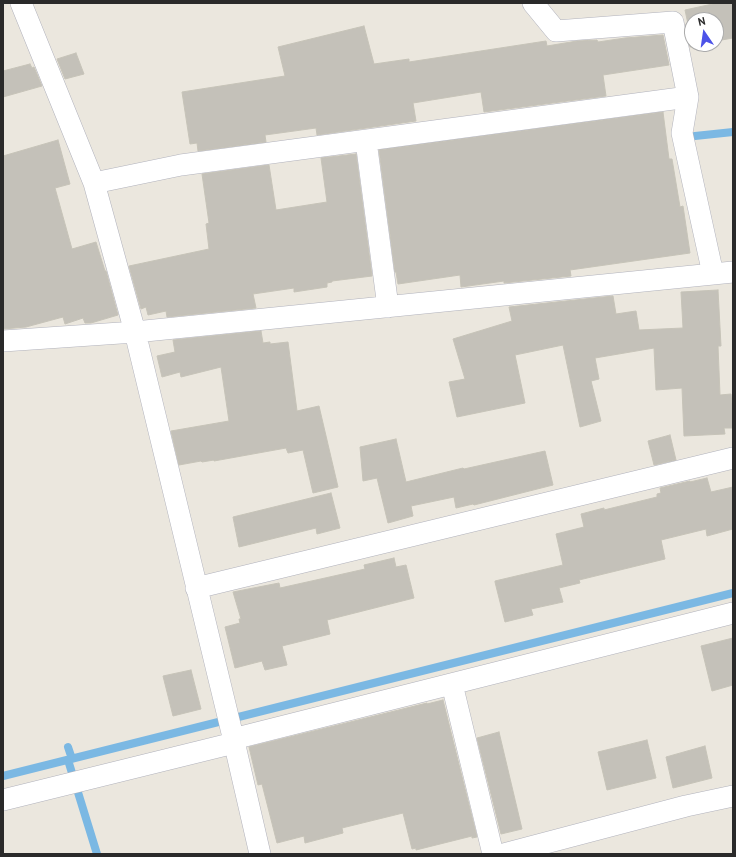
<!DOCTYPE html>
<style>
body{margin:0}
#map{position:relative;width:736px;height:857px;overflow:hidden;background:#ebe7de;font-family:"PT Sans",sans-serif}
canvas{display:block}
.frame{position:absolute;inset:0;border:4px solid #2a2a2a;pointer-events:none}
.north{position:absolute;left:684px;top:12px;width:40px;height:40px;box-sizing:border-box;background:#fff;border:1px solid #aaa;border-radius:50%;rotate:347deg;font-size:11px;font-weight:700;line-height:16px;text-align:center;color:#2a2a2a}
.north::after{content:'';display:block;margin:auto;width:14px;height:18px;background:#4d53e8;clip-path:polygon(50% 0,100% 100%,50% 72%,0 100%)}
</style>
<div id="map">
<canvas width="736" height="857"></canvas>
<div class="frame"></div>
<div class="north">N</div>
</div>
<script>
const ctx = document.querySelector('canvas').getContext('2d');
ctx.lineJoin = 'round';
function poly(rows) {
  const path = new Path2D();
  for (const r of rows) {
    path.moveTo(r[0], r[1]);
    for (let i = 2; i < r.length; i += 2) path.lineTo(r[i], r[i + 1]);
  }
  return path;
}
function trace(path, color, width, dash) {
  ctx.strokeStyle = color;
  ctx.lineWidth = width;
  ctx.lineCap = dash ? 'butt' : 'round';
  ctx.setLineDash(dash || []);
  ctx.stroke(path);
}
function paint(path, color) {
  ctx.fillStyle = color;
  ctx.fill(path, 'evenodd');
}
trace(poly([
 [695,136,733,132],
 [68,747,72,759],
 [68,760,97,854],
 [3,776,733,593]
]), '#7bb8e3', 8);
const building = poly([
 [717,3,733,3,733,38,716,41,716,20,692,20,692,44,702,44,690,47,686,24,688,24,685,10,717,3],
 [364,26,374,64,409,59,409,62,546,41,547,46,577,41,597,40,598,42,625,38,663,35,669,65,603,75,606,96,484,112,481,92,413,103,416,121,317,135,316,128,265,135,266,142,198,151,197,143,190,144,182,92,285,76,278,47,364,26],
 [76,53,84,74,65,79,57,59,76,53],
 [30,64,32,68,34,67,42,86,3,97,3,71,30,64],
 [663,112,669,159,672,159,680,207,683,206,690,253,570,270,571,276,504,283,504,281,461,287,460,275,398,284,396,272,395,272,379,150,663,112],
 [58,140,70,184,55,188,72,249,96,242,105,271,106,271,118,315,91,323,85,323,83,318,65,324,63,317,26,327,3,329,3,156,58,140],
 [356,154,372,276,332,281,332,282,327,283,327,287,294,292,294,288,253,294,256,308,167,317,166,311,148,315,146,307,141,309,129,266,209,249,206,224,209,223,202,174,269,165,276,210,327,202,321,158,356,154],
 [718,290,721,346,718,346,720,395,731,394,732,403,733,403,733,428,724,428,725,434,684,436,682,388,656,390,654,348,595,358,599,379,591,381,601,421,580,427,563,345,515,355,525,403,457,417,449,382,465,379,453,339,512,321,509,307,613,296,616,314,636,311,639,330,683,328,681,292,718,290],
 [261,331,263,343,270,342,270,344,288,342,297,411,319,406,338,487,313,493,303,450,288,453,286,448,214,461,214,460,202,462,201,461,179,465,171,431,229,421,221,367,181,377,180,372,162,377,157,356,175,352,173,340,261,331],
 [670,435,676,460,654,465,648,441,670,435],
 [396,439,406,482,463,468,464,469,545,451,553,485,474,505,473,504,456,508,454,497,411,506,413,516,388,523,377,478,363,481,360,447,396,439],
 [707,478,711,492,733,487,733,529,707,536,706,529,661,540,665,559,579,580,580,583,559,588,563,602,531,609,533,615,505,622,495,582,495,581,563,565,556,534,584,527,581,514,604,508,604,510,657,497,657,494,661,493,660,488,690,481,690,482,707,478],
 [331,493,340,528,317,534,316,528,239,547,233,517,331,493],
 [394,558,396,567,406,565,414,598,327,620,330,634,282,646,287,665,265,670,262,661,235,668,225,627,240,623,239,619,241,619,233,592,279,583,280,588,325,578,365,569,364,565,394,558],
 [733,638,733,685,712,691,701,646,733,638],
 [191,670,201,709,173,716,163,676,191,670],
 [443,700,477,837,472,838,472,836,416,850,416,848,412,849,403,813,342,828,343,833,305,843,304,836,277,843,262,784,258,785,249,747,427,703,427,704,443,700],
 [499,732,522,829,501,834,477,738,499,732],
 [647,740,656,778,607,790,598,752,647,740],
 [705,746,712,778,673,788,666,757,705,746]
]);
paint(building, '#c4c1b9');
trace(building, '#c6c3b8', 1);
const street = poly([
 [21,3,94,183,135,332,233,737,260,854],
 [688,97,682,133,713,274],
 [366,141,388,307],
 [94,183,181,165,688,97,673,22,556,31,533,3],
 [3,341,135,332,733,272],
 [196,588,733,458],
 [452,684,493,854],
 [233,739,733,613],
 [3,800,234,743],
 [504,854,686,806,733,796]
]);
trace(street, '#b1b2bc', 22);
trace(street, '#fff', 21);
</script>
